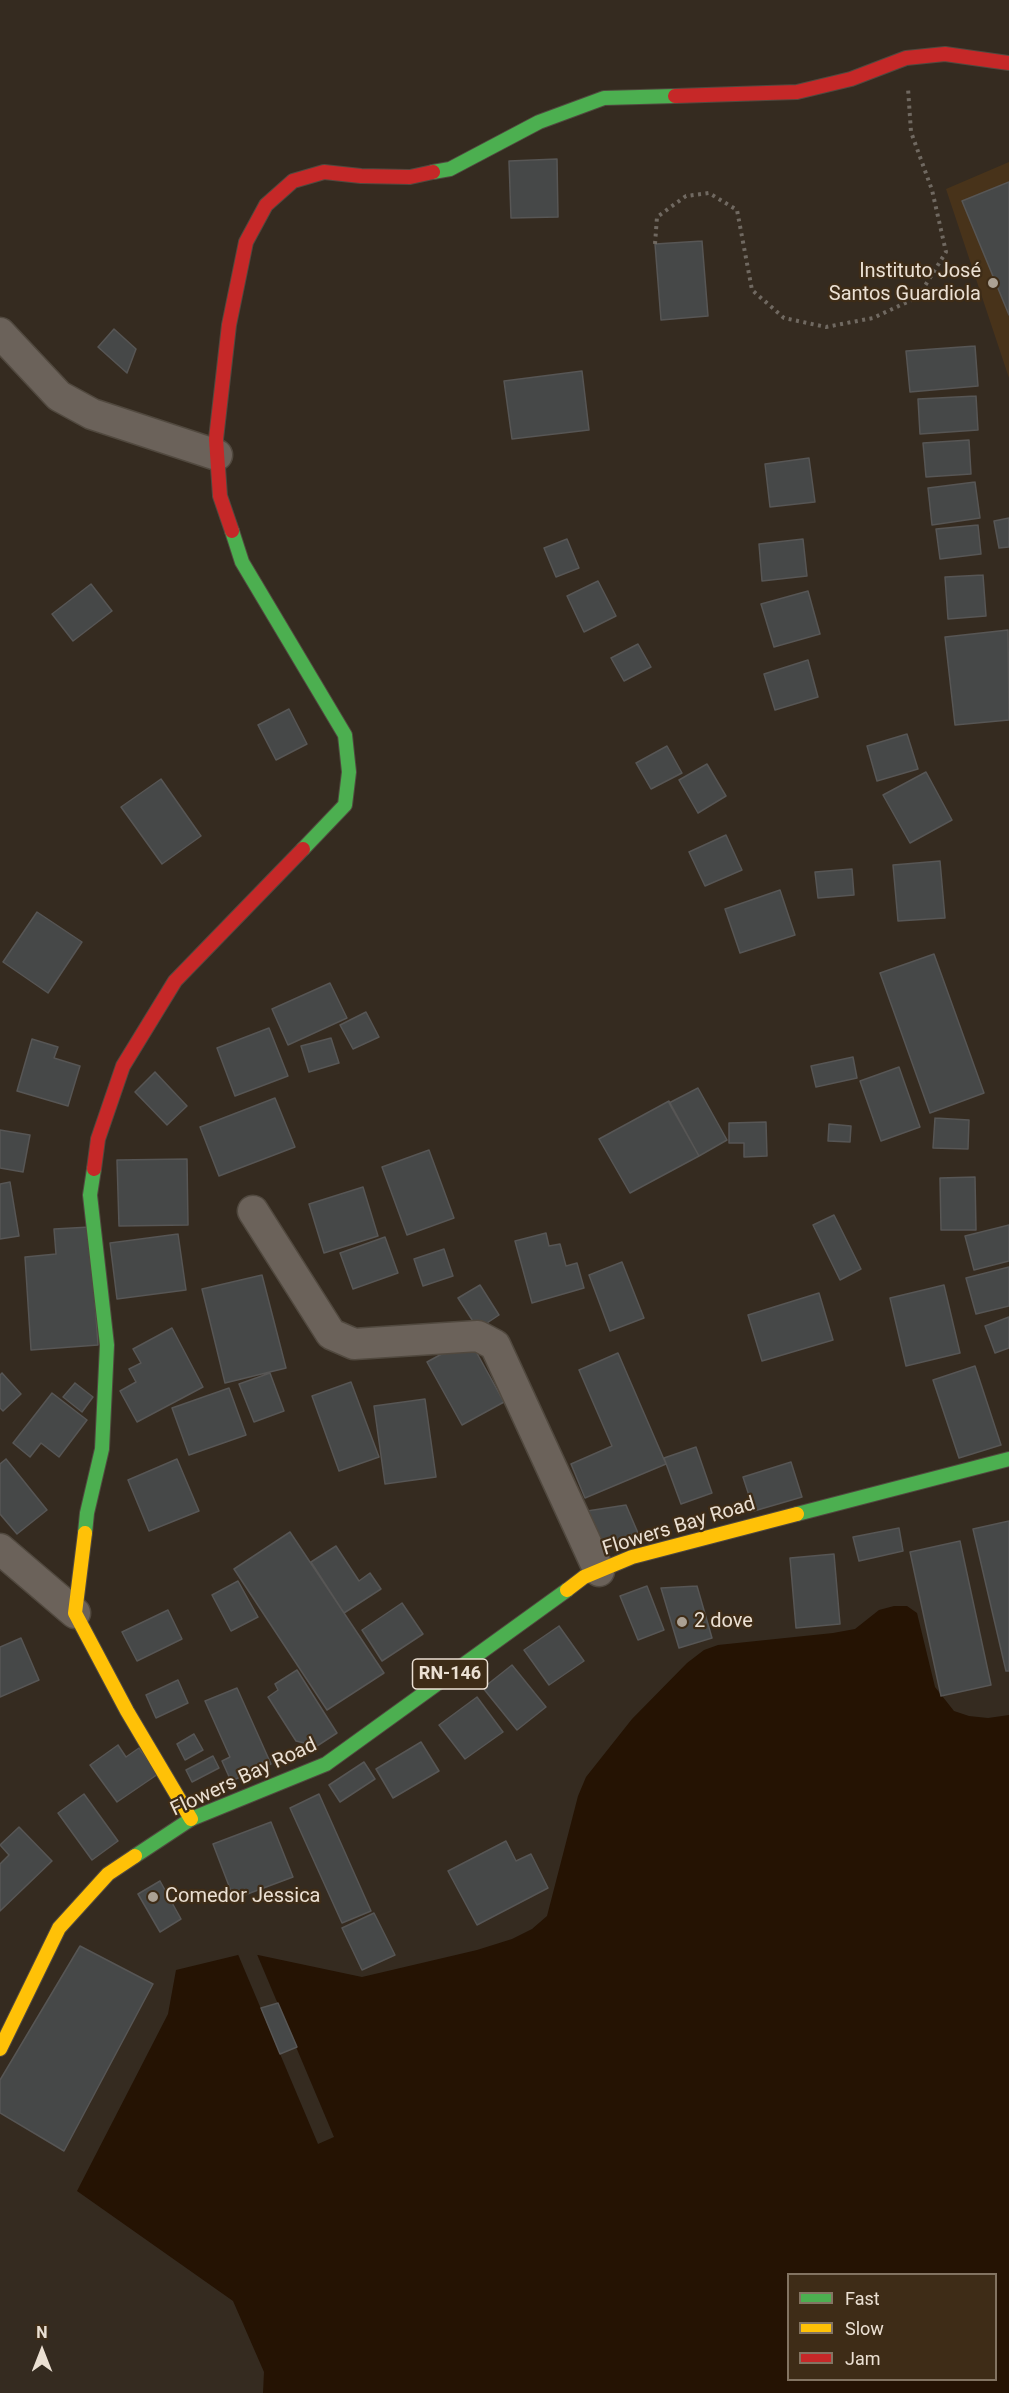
<!DOCTYPE html>
<meta charset="utf-8">
<style>
body{margin:0}
#map{position:relative;width:1009px;height:2393px;overflow:hidden;background:#352b20;font-family:Roboto,sans-serif}
canvas{display:block}
.legend{position:absolute;left:787px;top:2273px;width:210px;height:108px;box-sizing:border-box;background:#3e2c17;border:2px solid #837462;margin:0;padding:8px 10px;list-style:none;font-size:18px;color:#ebe0d3}
.legend li{display:flex;align-items:center;gap:12px;height:30px}
.legend b{width:30px;border:2px solid #837462}
.north{position:absolute;left:12px;top:2321px;width:60px;height:60px;-webkit-text-stroke:4px #3e2c17;paint-order:stroke;rotate:0deg;font-size:16px;font-weight:700;line-height:24px;text-align:center;color:#ebe0d3}
.north::after{content:'';display:block;margin:auto;width:21px;height:27px;background:#ebe0d3;clip-path:polygon(50% 0,100% 100%,50% 72%,0 100%)}
</style>
<div id="map">
<canvas width="1009" height="2393"></canvas>
<ul class="legend">
<li><b style="height:8px;background:#4caf50"></b>Fast</li>
<li><b style="height:8px;background:#ffc107"></b>Slow</li>
<li><b style="height:8px;background:#c62828"></b>Jam</li>
</ul>
<div class="north">N</div>
</div>
<script>
const ctx = document.querySelector('canvas').getContext('2d');
ctx.lineJoin = 'round';
function paint(path, color) {
  ctx.fillStyle = color;
  ctx.fill(path, 'evenodd');
}
function poly(rows) {
  const path = new Path2D();
  for (const r of rows) {
    path.moveTo(r[0], r[1]);
    for (let i = 2; i < r.length; i += 2) path.lineTo(r[i], r[i + 1]);
  }
  return path;
}
function trace(path, color, width, dash) {
  ctx.strokeStyle = color;
  ctx.lineWidth = width;
  ctx.lineCap = dash ? 'butt' : 'round';
  ctx.setLineDash(dash || []);
  ctx.stroke(path);
}
function write(font, color, halo, rows, align = 'center') {
  ctx.font = font + ' Roboto,sans-serif';
  ctx.lineWidth = 4.5;
  ctx.setLineDash([]);
  ctx.textBaseline = 'middle';
  ctx.strokeStyle = halo;
  ctx.fillStyle = color;
  for (const [text, x, y, turn = 0] of rows) {
    ctx.save();
    ctx.translate(x, y);
    ctx.rotate((+turn || 0) * Math.PI / 180);
    ctx.textAlign = isNaN(turn) ? turn : align;
    if (halo) ctx.strokeText(text, 0, 0);
    ctx.fillText(text, 0, 0);
    ctx.restore();
  }
}
paint(poly([
 [1009,162,1009,378,946,189]
]), '#48331a');
paint(poly([
 [894,1606,907,1606,917,1613,935,1687,954,1711,969,1716,988,1718,1009,1715,1009,2393,263,2393,264,2372,233,2301,77,2191,168,2014,176,1970,238,1955,258,1955,362,1977,477,1950,512,1939,532,1929,547,1916,578,1796,586,1777,632,1719,687,1663,704,1650,718,1645,833,1633,855,1629,879,1610],
 [788,2274,996,2274,996,2380,788,2380]
]), '#251303');
paint(poly([
 [237,1952,256,1952,334,2137,318,2144]
]), '#352b20');
const building = poly([
 [557,159,558,217,511,218,509,161,557,159],
 [1009,182,1009,315,962,201,1009,182],
 [702,241,708,316,661,320,655,244,702,241],
 [114,329,136,349,127,373,98,347,114,329],
 [975,346,978,386,910,392,906,351,975,346],
 [582,371,589,430,512,439,504,381,582,371],
 [976,396,978,430,920,434,918,399,976,396],
 [969,440,971,474,926,477,923,443,969,440],
 [809,458,815,502,770,507,765,464,809,458],
 [975,482,980,518,932,525,928,488,975,482],
 [1009,518,1009,547,999,548,994,521,1009,518],
 [978,525,981,554,940,559,936,529,978,525],
 [567,539,579,568,556,577,544,548,567,539],
 [803,539,807,576,762,581,759,544,803,539],
 [983,575,986,616,948,619,945,577,983,575],
 [598,581,616,616,584,632,567,596,598,581],
 [91,584,112,611,73,641,52,614,91,584],
 [808,591,820,634,774,647,761,604,808,591],
 [1008,630,1009,720,955,725,945,637,1008,630],
 [638,644,651,667,624,681,611,658,638,644],
 [808,660,818,697,775,710,764,674,808,660],
 [289,709,307,744,276,760,258,725,289,709],
 [907,734,918,769,877,781,867,746,907,734],
 [667,746,682,773,651,789,636,763,667,746],
 [707,764,726,796,698,813,679,780,707,764],
 [926,772,952,820,910,843,883,795,926,772],
 [161,779,201,836,162,864,121,807,161,779],
 [726,835,742,870,705,886,689,852,726,835],
 [940,861,945,918,898,921,893,865,940,861],
 [852,869,854,895,818,898,815,872,852,869],
 [780,890,795,935,740,953,725,909,780,890],
 [37,912,82,942,48,993,3,962,37,912],
 [934,954,984,1093,930,1113,880,973,934,954],
 [330,983,347,1018,288,1045,272,1009,330,983],
 [366,1012,379,1037,353,1049,340,1025,366,1012],
 [269,1028,288,1076,235,1096,217,1048,269,1028],
 [331,1038,339,1063,309,1072,301,1046,331,1038],
 [32,1039,58,1047,54,1058,80,1066,68,1106,17,1091,32,1039],
 [853,1057,857,1078,816,1087,811,1066,853,1057],
 [899,1067,920,1127,881,1141,860,1081,899,1067],
 [155,1072,187,1106,167,1125,135,1092,155,1072],
 [698,1088,727,1140,699,1156,669,1103,698,1088],
 [275,1098,295,1147,219,1176,200,1127,275,1098],
 [669,1101,699,1156,630,1193,599,1139,669,1101],
 [935,1118,969,1120,968,1149,933,1148,935,1118],
 [766,1122,767,1156,744,1157,744,1143,729,1143,729,1123,766,1122],
 [829,1124,851,1126,850,1142,828,1141,829,1124],
 [0,1130,30,1135,23,1172,0,1168,0,1130],
 [429,1150,454,1218,407,1235,382,1167,429,1150],
 [187,1159,188,1225,119,1226,117,1160,187,1159],
 [975,1177,976,1230,941,1230,940,1178,975,1177],
 [10,1182,19,1236,0,1239,0,1184,10,1182],
 [363,1187,378,1236,324,1253,309,1204,363,1187],
 [834,1215,861,1269,840,1280,813,1225,834,1215],
 [1009,1225,1009,1261,974,1270,965,1236,1009,1225],
 [90,1227,98,1345,31,1350,25,1257,56,1254,54,1229,90,1227],
 [546,1233,549,1246,560,1244,566,1266,577,1263,584,1288,532,1303,515,1241,546,1233],
 [178,1234,186,1290,117,1299,110,1243,178,1234],
 [385,1237,398,1273,353,1289,340,1253,385,1237],
 [444,1249,453,1276,423,1286,414,1259,444,1249],
 [622,1262,644,1318,610,1331,589,1275,622,1262],
 [1009,1267,1009,1306,976,1314,966,1278,1009,1267],
 [262,1275,286,1368,225,1383,202,1289,262,1275],
 [480,1285,499,1315,478,1329,458,1298,480,1285],
 [944,1285,960,1353,906,1366,890,1298,944,1285],
 [819,1293,833,1340,762,1361,748,1315,819,1293],
 [1009,1317,1009,1348,995,1353,985,1326,1009,1317],
 [172,1328,203,1387,137,1422,120,1391,136,1382,129,1369,141,1363,133,1349,172,1328],
 [469,1339,504,1402,462,1425,427,1362,469,1339],
 [618,1353,666,1464,585,1498,571,1464,612,1446,579,1370,618,1353],
 [975,1366,1001,1445,959,1458,933,1380,975,1366],
 [2,1373,21,1394,3,1411,0,1408,0,1375,2,1373],
 [270,1373,284,1411,254,1422,239,1384,270,1373],
 [351,1382,379,1457,339,1471,312,1396,351,1382],
 [75,1383,93,1397,82,1412,63,1397,75,1383],
 [229,1388,246,1435,189,1455,172,1408,229,1388],
 [52,1393,87,1420,59,1457,41,1443,30,1457,13,1443,52,1393],
 [425,1399,436,1477,385,1484,374,1406,425,1399],
 [696,1447,712,1493,681,1504,664,1458,696,1447],
 [6,1459,47,1510,17,1534,0,1514,0,1464,6,1459],
 [177,1459,199,1511,149,1531,128,1480,177,1459],
 [791,1462,802,1497,754,1511,743,1477,791,1462],
 [626,1505,638,1533,602,1548,587,1511,626,1505],
 [1009,1521,1009,1671,1006,1671,973,1529,1009,1521],
 [899,1528,903,1551,859,1561,853,1537,899,1528],
 [290,1532,384,1673,327,1710,234,1569,290,1532],
 [960,1541,991,1685,941,1696,910,1552,960,1541],
 [336,1546,359,1581,370,1573,381,1589,344,1613,311,1562,336,1546],
 [834,1554,840,1624,796,1628,790,1558,834,1554],
 [238,1581,258,1617,231,1631,212,1595,238,1581],
 [647,1586,664,1630,638,1640,620,1596,647,1586],
 [697,1586,712,1638,679,1648,661,1588,697,1586],
 [402,1603,423,1634,382,1661,362,1630,402,1603],
 [168,1610,182,1639,137,1661,122,1632,168,1610],
 [559,1626,584,1661,549,1685,524,1650,559,1626],
 [21,1638,39,1680,0,1697,0,1647,21,1638],
 [512,1665,546,1707,517,1730,483,1688,512,1665],
 [297,1670,337,1733,317,1746,296,1741,268,1697,278,1690,275,1684,297,1670],
 [178,1680,188,1703,156,1718,146,1695,178,1680],
 [237,1688,271,1764,231,1781,222,1761,230,1757,205,1701,237,1688],
 [477,1697,503,1732,465,1759,439,1725,477,1697],
 [194,1734,203,1750,185,1760,177,1744,194,1734],
 [421,1742,439,1771,393,1798,376,1769,421,1742],
 [118,1745,126,1757,139,1748,158,1774,117,1802,90,1765,118,1745],
 [213,1756,219,1768,192,1782,186,1770,213,1756],
 [364,1762,375,1779,340,1802,329,1785,364,1762],
 [84,1794,118,1841,92,1860,58,1813,84,1794],
 [319,1794,371,1911,342,1923,290,1808,319,1794],
 [271,1822,293,1877,234,1899,213,1844,271,1822],
 [19,1827,52,1861,0,1911,0,1864,9,1855,0,1845,19,1827],
 [506,1841,516,1861,531,1854,548,1888,477,1925,448,1871,506,1841],
 [160,1881,181,1919,160,1932,138,1894,160,1881],
 [374,1913,395,1955,362,1970,342,1928,374,1913],
 [80,1946,153,1984,64,2151,0,2113,0,2080,80,1946],
 [278,2003,297,2047,280,2054,261,2008,278,2003]
]);
paint(building, '#464848');
trace(building, '#575655', 1.5);
const street = poly([
 [0,333,59,396,92,414,217,455],
 [253,1211,331,1334,354,1344,478,1336,495,1345,599,1571],
 [0,1549,75,1613]
]);
const fast = poly([
 [433,172,450,169,539,122,604,98,675,96],
 [232,531,242,562,345,735,349,772,345,805,303,849],
 [797,1514,1009,1459],
 [85,1533,87,1513,102,1449,107,1345,90,1195,94,1169],
 [135,1856,191,1819,326,1764,567,1590]
]);
const slow = poly([
 [85,1533,75,1613,127,1711,191,1819],
 [567,1590,584,1577,632,1557,797,1514],
 [0,2049,59,1928,108,1874,135,1856]
]);
const jam = poly([
 [675,96,797,92,851,79,906,58,945,54,1009,63],
 [232,531,220,496,216,439,229,325,246,242,266,205,293,181,324,172,361,176,410,177,433,172],
 [94,1169,98,1139,123,1066,175,981,303,849]
]);
trace(street, '#51493f', 33);
trace(fast, '#51493f', 16);
trace(slow, '#51493f', 16);
trace(jam, '#51493f', 16);
trace(poly([
 [655,244,657,217,686,196,709,193,737,210,752,290,784,318,826,327,873,318,918,297,946,252,932,190,911,132,908,88]
]), '#706961', 4, [3, 4.5]);
trace(street, '#6b625a', 30);
trace(fast, '#4caf50', 14);
trace(slow, '#ffc107', 14);
trace(jam, '#c62828', 14);
for (const [x, y, r, color] of [
 [993,283,6,"#aba194"],
 [682,1622,6,"#aba194"],
 [153,1897,6,"#aba194"]
]) {
  const dot = new Path2D();
  dot.arc(x, y, r, 0, 2 * Math.PI);
  ctx.fillStyle = color;
  ctx.fill(dot);
  trace(dot, '#3e2c17', 2);
}
for (const [x, y, w] of [
 [450,1674,75]
]) {
  const box = new Path2D();
  box.roundRect(x - w / 2, y - 15, w, 30, 4.5);
  ctx.fillStyle = '#3e2c17';
  ctx.fill(box);
  trace(box, '#ebe0d3', 1.5);
}
write('bold 18px', '#ebe0d3', null, [
 ["RN-146",450,1674]
]);
write('20px', '#ebe0d3', '#3e2c17', [
 ["Instituto José",981,272,"right"],
 ["Santos Guardiola",981,295,"right"],
 ["2 dove",694,1622],
 ["Comedor Jessica",165,1897]
], 'left');
write('20px', '#ebe0d3', '#3e2c17', [
 ["Flowers Bay Road",679,1527,-17],
 ["Flowers Bay Road",244,1778,-25]
]);
</script>
